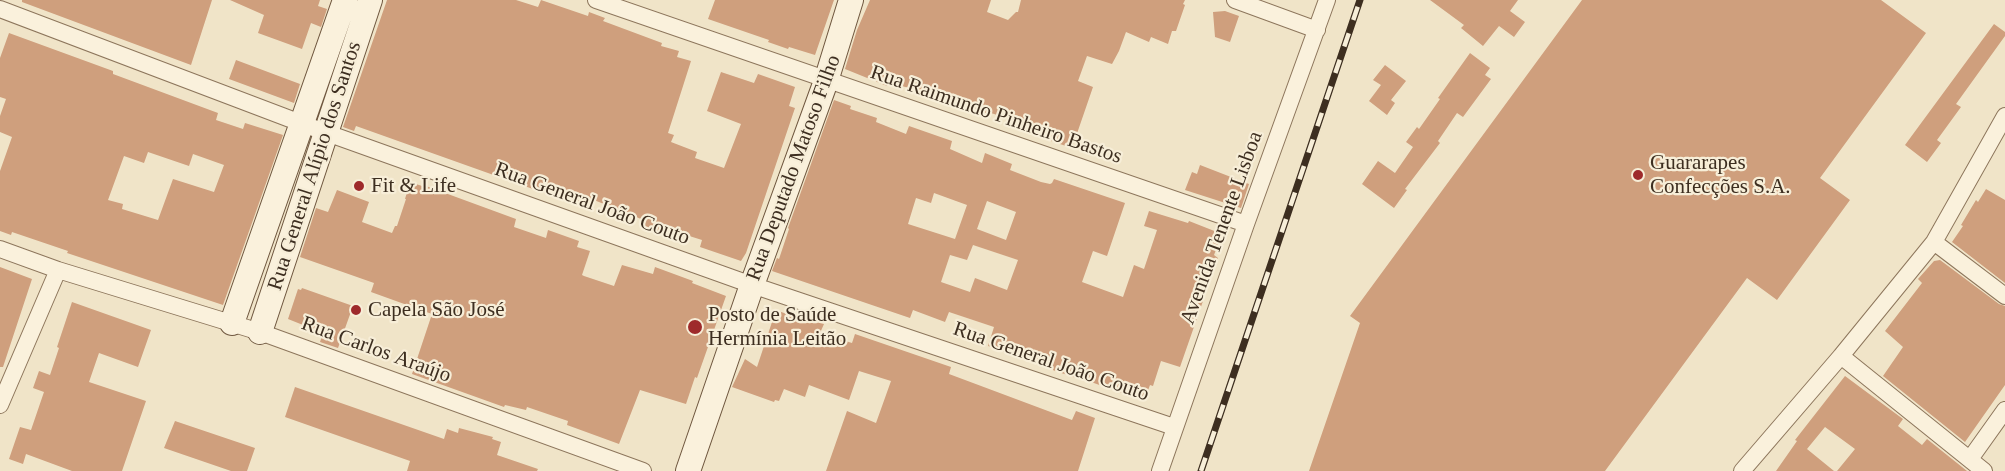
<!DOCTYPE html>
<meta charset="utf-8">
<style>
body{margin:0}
canvas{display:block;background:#f0e4c8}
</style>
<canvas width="2005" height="471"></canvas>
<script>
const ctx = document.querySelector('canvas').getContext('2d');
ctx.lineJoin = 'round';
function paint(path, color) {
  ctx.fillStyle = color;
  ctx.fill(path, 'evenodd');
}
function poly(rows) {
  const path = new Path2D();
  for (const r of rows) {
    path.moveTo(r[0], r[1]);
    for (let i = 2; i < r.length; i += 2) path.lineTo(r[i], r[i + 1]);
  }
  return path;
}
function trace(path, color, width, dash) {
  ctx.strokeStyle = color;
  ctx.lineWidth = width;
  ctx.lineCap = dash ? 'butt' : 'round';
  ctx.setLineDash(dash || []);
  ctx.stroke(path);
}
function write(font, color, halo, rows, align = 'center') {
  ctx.font = font + ' "Times New Roman",serif';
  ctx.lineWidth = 4.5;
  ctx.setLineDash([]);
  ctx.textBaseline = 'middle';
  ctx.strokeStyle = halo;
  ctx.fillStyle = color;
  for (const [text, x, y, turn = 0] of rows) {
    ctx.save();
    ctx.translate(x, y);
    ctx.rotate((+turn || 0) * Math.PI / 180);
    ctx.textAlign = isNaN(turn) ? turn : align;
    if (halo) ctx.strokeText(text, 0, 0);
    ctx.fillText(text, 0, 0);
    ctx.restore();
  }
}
paint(poly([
 [22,0,212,0,191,65,22,2],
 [230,0,320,0,318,6,327,9,321,27,311,23,302,49,258,33,264,15],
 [387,0,516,0,538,7,541,0,588,16,589,12,605,18,603,21,662,43,661,46,679,51,677,57,691,61,668,133,674,135,671,142,697,152,695,158,724,168,741,124,707,111,721,72,754,83,758,74,795,87,789,106,795,108,746,253,741,261,700,247,702,240,664,228,662,233,644,226,646,221,594,200,591,208,576,202,575,204,356,126,354,131,343,127],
 [715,0,834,0,815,55,789,47,788,49,768,42,769,40,708,19],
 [870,0,991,0,987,12,1008,20,1016,12,1018,12,1021,0,1185,0,1183,4,1185,5,1176,31,1172,31,1168,44,1151,37,1149,42,1126,32,1119,51,1112,64,1087,56,1078,81,1093,87,1072,148,1045,139,1046,131,991,113,991,115,932,93,888,83,887,86,845,69,857,30],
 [1430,0,1518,0,1510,11,1525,22,1514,37,1499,26,1483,46,1461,28,1464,25],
 [1582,0,1881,0,1926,33,1820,178,1850,200,1777,300,1747,278,1605,471,1309,471,1360,323,1350,316],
 [1225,11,1239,16,1230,42,1215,37,1213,12],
 [1994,24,2005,32,2005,36,1956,104,1961,107,1937,140,1941,143,1927,162,1905,145],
 [9,33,113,71,113,74,218,113,216,120,243,129,245,123,283,135,223,305,67,253,68,251,12,232,11,235,0,231,0,171,12,137,0,132,0,116,6,99,0,97,0,58],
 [148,152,189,166,193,154,224,165,214,192,173,179,158,220,122,209,123,204,108,200,124,156,144,163],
 [1470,53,1490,68,1485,75,1491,79,1463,117,1457,113,1438,141,1440,143,1405,189,1407,190,1394,208,1362,184,1378,161,1395,173,1413,147,1406,142,1417,127,1419,129,1440,99,1438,98],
 [236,60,300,84,294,103,229,79],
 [1385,65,1406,81,1391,100,1395,103,1387,115,1369,101,1381,85,1373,80],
 [834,100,851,106,850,109,877,118,876,122,906,134,909,126,952,141,950,149,982,163,985,153,1012,164,1010,170,1041,182,1050,184,1052,183,1054,179,1125,203,1107,256,1093,251,1082,282,1123,297,1134,265,1144,269,1157,230,1144,226,1149,211,1188,223,1189,221,1222,234,1214,255,1218,258,1180,367,1161,361,1153,386,1150,385,1144,401,1080,378,1079,379,1041,366,1042,363,1016,354,1015,356,988,346,994,327,949,312,945,322,913,310,910,318,772,271,777,258,779,259,789,229,788,228],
 [934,193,967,205,955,239,908,224,916,198,931,203],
 [987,201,1016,212,1006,240,977,229],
 [973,245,1018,260,1007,290,975,278,970,292,941,282,950,255,967,260],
 [1200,165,1249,184,1241,208,1185,190,1192,172,1197,174],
 [410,182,425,187,426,186,516,219,514,227,546,238,548,230,579,241,577,247,590,251,582,275,584,276,614,286,622,265,653,274,655,267,693,281,692,283,726,296,697,378,695,377,686,404,640,390,619,444,567,425,568,421,527,407,526,410,505,405,504,407,412,374,432,314,371,292,374,283,300,257,316,208,328,212,337,190,369,202,362,222,392,233,395,226,397,226,406,199,405,199],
 [1986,189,2005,200,2005,283,1952,242,1963,226,1961,225,1976,200,1978,202],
 [1940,260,1999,304,2005,306,2005,385,1965,442,1883,376,1903,347,1885,331,1922,283,1918,279,1934,261],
 [0,267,32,279,3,367,0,367],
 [302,288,353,306,338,348,320,342,323,333,288,319,298,289,301,290],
 [72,302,151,330,138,367,99,353,89,382,146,401,122,471,72,471,26,454,23,464,9,459,20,427,31,430,44,392,33,388,39,371,50,375,59,348,57,347],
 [776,310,792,316,793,313,824,324,820,333,852,343,855,334,951,367,949,374,1072,420,1076,411,1095,418,1078,471,826,471,847,411,876,423,891,381,859,371,849,400,809,385,805,397,784,389,779,401,775,400,774,402,732,387,745,359,757,367],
 [1845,376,1903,419,1898,426,1922,445,1927,439,1967,471,1837,471,1855,449,1825,427,1807,449,1834,471,1776,471,1797,441,1795,440],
 [295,387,444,439,447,429,458,433,459,428,493,437,492,439,501,442,497,455,538,469,537,471,407,471,410,461,285,417],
 [175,421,255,448,247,471,231,471,164,448]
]), '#cf9f7d');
const street = poly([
 [596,0,1246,224],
 [1235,0,1317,30],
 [0,9,327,133,752,285,1174,427],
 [1934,242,2005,296],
 [0,249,58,270,260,332,643,471],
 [1841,356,1984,471],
 [0,405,58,270],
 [1970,459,2005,410],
 [1160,471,1246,224,1327,0],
 [1742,471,1841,356,1934,242,2005,116]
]);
const secondary = poly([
 [232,323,345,0],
 [260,332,370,0],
 [688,471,752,285,826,81,851,0]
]);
trace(street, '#8d765c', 18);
trace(secondary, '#6f573f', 26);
trace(street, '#faf1dc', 16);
trace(secondary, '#faf1dc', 24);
const rail = poly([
 [1201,471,1360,0]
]);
trace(rail, '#3d2e20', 7);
trace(rail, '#f7eed8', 4.5, [14]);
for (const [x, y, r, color] of [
 [1638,175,6,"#9e2a2b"],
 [359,186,6,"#9e2a2b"],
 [356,310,6,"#9e2a2b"],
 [695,327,8,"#9e2a2b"]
]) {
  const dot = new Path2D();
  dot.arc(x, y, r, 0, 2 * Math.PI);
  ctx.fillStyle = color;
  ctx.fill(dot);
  trace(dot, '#f7eed8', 2);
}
write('21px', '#3d2e20', '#f7eed8', [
 ["Rua Raimundo Pinheiro Bastos",996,115,19],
 ["Rua General Alípio dos Santos",315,166,-72],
 ["Rua Deputado Matoso Filho",794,168,-70],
 ["Rua General João Couto",592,204,20],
 ["Avenida Tenente Lisboa",1222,228,-70],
 ["Rua Carlos Araújo",376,350,20],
 ["Rua General João Couto",1051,362,19]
]);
write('21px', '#3d2e20', '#f7eed8', [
 ["Guararapes",1650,163],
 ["Confecções S.A.",1650,187],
 ["Fit & Life",371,186],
 ["Capela São José",368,310],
 ["Posto de Saúde",708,315],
 ["Hermínia Leitão",708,339]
], 'left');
</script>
